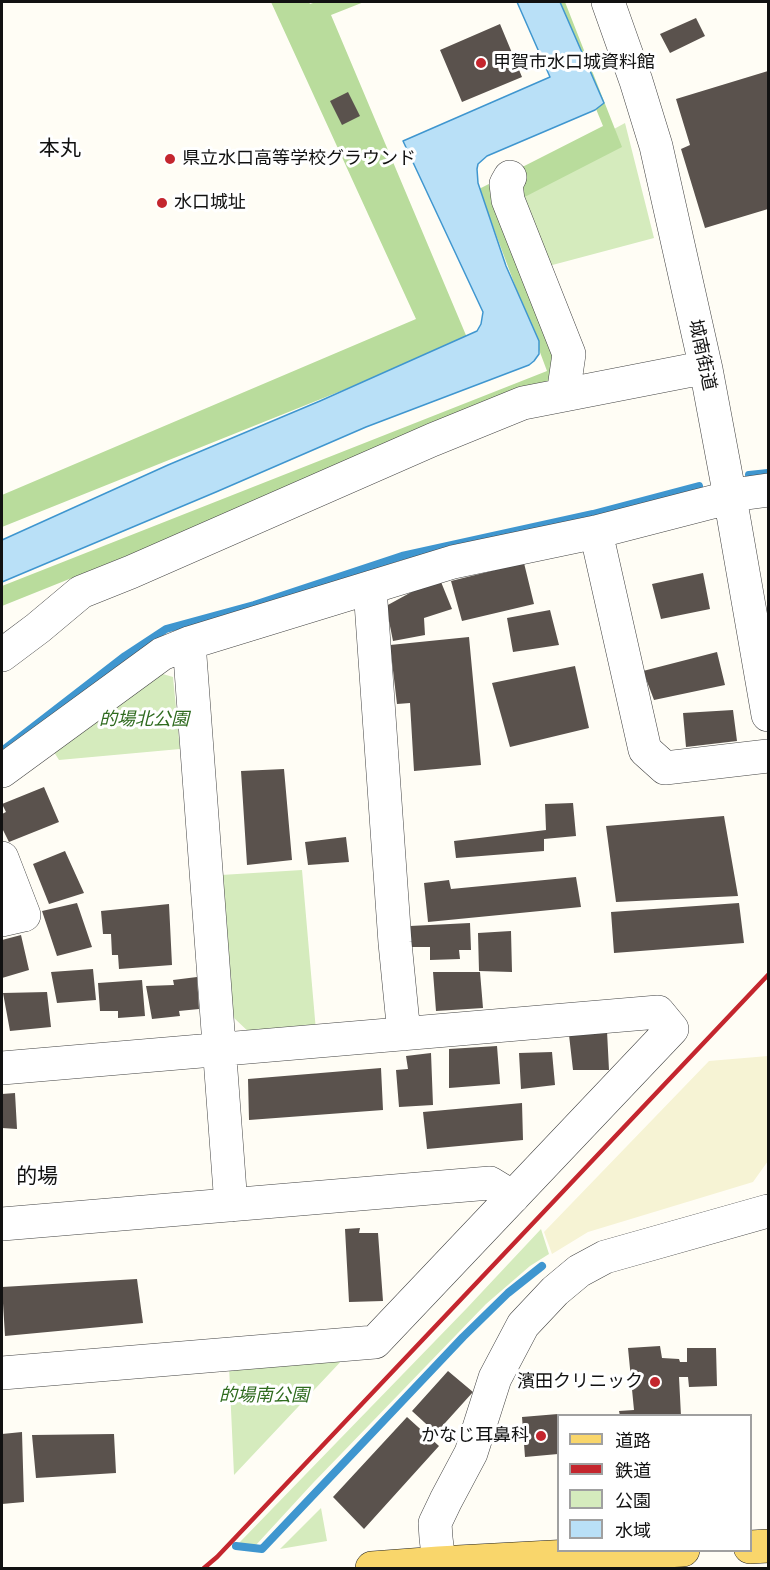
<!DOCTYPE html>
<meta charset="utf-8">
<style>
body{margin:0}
#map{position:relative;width:770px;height:1570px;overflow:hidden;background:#fffdf5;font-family:Bitter,"Noto Sans JP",serif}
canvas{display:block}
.frame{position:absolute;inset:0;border:3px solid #111;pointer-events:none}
.legend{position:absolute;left:557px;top:1414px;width:195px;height:138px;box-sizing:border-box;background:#fff;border:2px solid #a0a0a0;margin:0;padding:8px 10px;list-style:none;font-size:18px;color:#111}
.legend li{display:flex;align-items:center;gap:12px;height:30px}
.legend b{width:30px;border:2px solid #a0a0a0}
</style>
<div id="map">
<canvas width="770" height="1570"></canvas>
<div class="frame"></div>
<ul class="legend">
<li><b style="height:8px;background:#f9d66b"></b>道路</li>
<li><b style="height:8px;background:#c4262e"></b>鉄道</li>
<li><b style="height:16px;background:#d5ebbd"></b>公園</li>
<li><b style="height:16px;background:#b9e0f7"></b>水域</li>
</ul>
</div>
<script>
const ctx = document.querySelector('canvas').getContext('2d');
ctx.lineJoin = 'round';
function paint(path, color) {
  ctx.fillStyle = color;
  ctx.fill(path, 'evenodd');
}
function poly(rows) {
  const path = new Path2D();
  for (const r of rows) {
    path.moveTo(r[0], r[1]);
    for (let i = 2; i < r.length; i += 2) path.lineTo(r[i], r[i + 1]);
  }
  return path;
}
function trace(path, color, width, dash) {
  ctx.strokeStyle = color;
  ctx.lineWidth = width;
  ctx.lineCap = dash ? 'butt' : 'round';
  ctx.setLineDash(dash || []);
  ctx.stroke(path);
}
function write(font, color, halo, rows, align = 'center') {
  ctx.font = font + ' Bitter,"Noto Sans JP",serif';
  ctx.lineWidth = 6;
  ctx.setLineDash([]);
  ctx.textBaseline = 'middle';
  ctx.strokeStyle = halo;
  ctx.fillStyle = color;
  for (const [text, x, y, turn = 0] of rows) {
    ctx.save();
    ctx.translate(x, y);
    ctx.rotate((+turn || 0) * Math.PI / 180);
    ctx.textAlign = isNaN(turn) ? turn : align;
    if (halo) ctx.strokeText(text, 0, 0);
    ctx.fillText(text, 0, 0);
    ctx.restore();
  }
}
paint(poly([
 [768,1056,768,1161,753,1182,588,1232,552,1254,544,1232,709,1061]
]), '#f6f3d4');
paint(poly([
 [625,123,654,238,526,272,498,192],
 [156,672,173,677,180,749,59,760,52,749],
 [302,870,316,1031,253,1036,233,1017,221,875],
 [541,1229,549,1254,530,1266,486,1304,313,1483,256,1545,239,1543,467,1308],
 [346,1356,234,1475,229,1366],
 [321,1508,327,1541,280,1549]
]), '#d5ebbd');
paint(poly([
 [271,2,309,2,310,4,316,2,364,2,331,15,468,340,2,527,2,495,416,319],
 [552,2,565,2,622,147,509,205,568,379,2,606,2,586,547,371,479,189,603,126]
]), '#b9dc9c');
const water = poly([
 [517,2,560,2,604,103,595,110,487,156,478,164,477,169,478,183,506,266,539,341,539,354,534,361,529,365,366,427,216,492,2,582,2,540,168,465,320,401,477,331,481,324,483,312,403,141,550,77,517,2]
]);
paint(water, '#b9e0f7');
trace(water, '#3f96cf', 1.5);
trace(poly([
 [749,475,768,473],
 [2,751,125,656,166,629,254,605,402,556,593,514,699,486],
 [236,1546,262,1549,463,1337,508,1293,542,1266]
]), '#3f96cf', 8);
paint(poly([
 [696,18,705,36,670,53,660,34],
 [500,24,522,77,462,102,440,50],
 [768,71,768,209,705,228,681,149,690,145,676,99],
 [348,92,360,116,342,125,330,101],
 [524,563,534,604,462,621,451,581],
 [703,573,710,609,661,619,652,584],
 [439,577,452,609,424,618,425,635,393,641,386,606],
 [550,610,559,645,513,652,507,618],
 [469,637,481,765,414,771,410,703,397,704,390,645],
 [717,652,725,685,654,700,643,671],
 [575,666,589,728,510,747,492,683],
 [733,710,737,741,686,747,683,713],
 [284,769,292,860,247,865,241,771],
 [44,787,59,822,9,842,2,828,2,814,6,812,2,804],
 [573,803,576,836,544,839,544,851,456,858,454,841,546,830,545,804],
 [724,816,738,896,616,902,606,826],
 [346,837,349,862,308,865,305,842],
 [65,851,84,893,49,904,33,864],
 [576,877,581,907,428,922,424,883,449,880,451,889],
 [77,903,92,947,57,956,42,911],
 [739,903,744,943,614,953,611,912],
 [169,904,172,965,119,969,118,955,112,955,111,934,103,934,101,911],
 [470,923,471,950,459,950,460,959,430,960,430,947,412,947,410,926],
 [511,931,512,972,479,971,478,933],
 [21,935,29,970,2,978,2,940],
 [93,969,96,1000,57,1003,51,972],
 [433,972,480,972,483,1008,436,1011],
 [197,977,199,1009,179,1011,180,1016,152,1019,146,986,174,985,173,980],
 [142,980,145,1016,118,1018,118,1011,100,1011,98,983],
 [47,992,51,1027,10,1031,3,993],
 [607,1031,609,1070,573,1070,569,1035],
 [497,1046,500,1084,449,1088,449,1049],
 [552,1052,555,1085,521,1089,519,1053],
 [431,1053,433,1105,399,1107,396,1070,408,1069,406,1056],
 [381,1068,383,1110,249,1120,248,1079],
 [15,1093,17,1129,2,1128,2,1094],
 [522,1103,523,1140,427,1149,423,1112],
 [360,1228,359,1233,378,1233,383,1301,349,1302,345,1229],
 [137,1279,143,1323,5,1336,2,1287],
 [660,1346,662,1358,679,1359,680,1362,687,1362,687,1348,716,1348,717,1386,689,1387,688,1377,679,1377,681,1416,620,1416,619,1411,634,1410,628,1348],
 [448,1371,473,1392,436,1433,412,1411],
 [558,1414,558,1454,525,1457,522,1417],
 [407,1417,439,1446,364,1529,333,1497],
 [22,1432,24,1502,2,1504,2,1434],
 [114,1434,116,1473,36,1478,32,1435]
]), '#5a524d');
const minor = poly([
 [608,2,636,81,656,146,706,369,730,497,768,715],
 [510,177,506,184,508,200,569,354,563,395],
 [596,532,645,750,665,768,768,756],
 [370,588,395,943,404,1034],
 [189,643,231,1205],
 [2,655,38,628,81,592,131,572,432,440,523,403,687,371,706,369],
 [2,771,162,654,189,643,453,562,596,532,747,493,768,490],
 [2,858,24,915,2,920],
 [2,1068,658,1012,672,1029,375,1342,2,1373],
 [2,1224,490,1183,513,1197],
 [439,1563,436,1538,435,1523,446,1500,471,1453,495,1378,523,1325,555,1291,579,1271,605,1257,768,1211]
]);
const major = poly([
 [750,1547,768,1546],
 [372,1568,439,1563,683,1550]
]);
trace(minor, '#444', 34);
trace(major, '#222', 34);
trace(minor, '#fff', 33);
trace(major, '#f9d66b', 33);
trace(poly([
 [204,1568,217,1557,768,975]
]), '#c4262e', 4.5);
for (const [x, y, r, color] of [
 [481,63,6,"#c4262e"],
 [170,159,6,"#c4262e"],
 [162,203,6,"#c4262e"],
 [655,1382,6,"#c4262e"],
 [541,1436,6,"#c4262e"]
]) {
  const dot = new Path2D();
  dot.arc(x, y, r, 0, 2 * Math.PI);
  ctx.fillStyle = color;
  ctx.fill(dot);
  trace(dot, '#fff', 2);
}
write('18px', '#111', '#fff', [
 ["甲賀市水口城資料館",493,63],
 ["県立水口高等学校グラウンド",182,159],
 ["水口城址",174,203],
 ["濱田クリニック",643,1382,"right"],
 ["かなじ耳鼻科",529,1436,"right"]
], 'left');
write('18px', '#111', '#fff', [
 ["城南街道",702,355,78]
]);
write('italic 18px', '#2f6b1f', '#fff', [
 ["的場北公園",144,720],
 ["的場南公園",264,1396]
]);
write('21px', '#111', '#fff', [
 ["本丸",60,149],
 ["的場",37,1177]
]);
</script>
